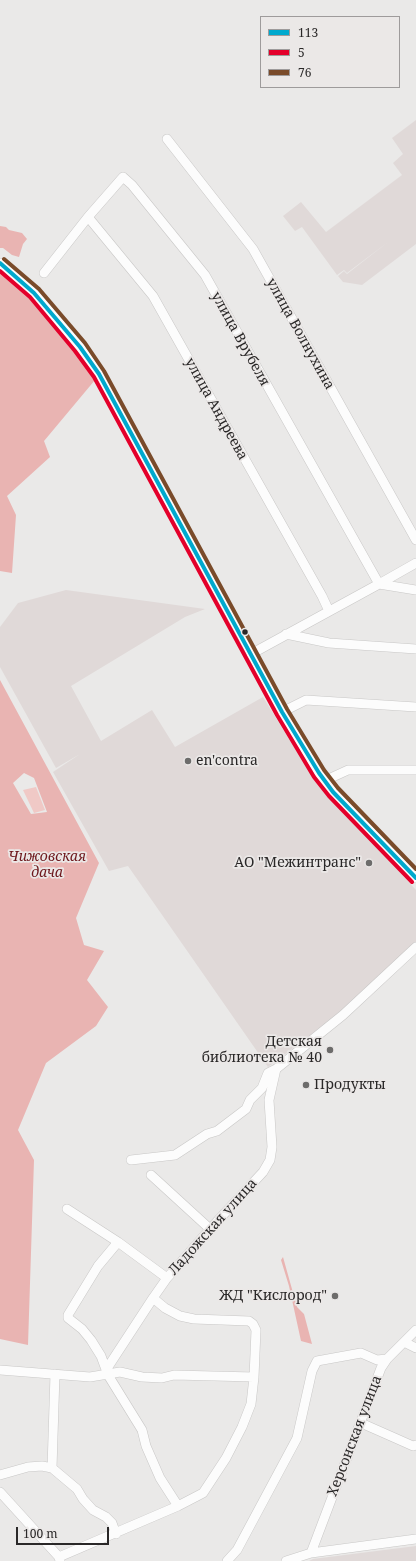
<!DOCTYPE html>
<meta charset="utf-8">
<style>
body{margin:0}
#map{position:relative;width:416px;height:1561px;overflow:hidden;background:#eae9e8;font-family:"Noto Serif",serif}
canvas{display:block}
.legend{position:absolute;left:260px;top:16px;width:140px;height:72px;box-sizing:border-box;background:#ebe8e7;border:1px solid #9e9b9b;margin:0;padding:5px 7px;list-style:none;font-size:12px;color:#2a2828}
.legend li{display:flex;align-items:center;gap:8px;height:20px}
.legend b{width:20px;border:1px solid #9e9b9b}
.scale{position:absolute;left:16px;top:1527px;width:93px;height:18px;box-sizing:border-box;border:2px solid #2a2828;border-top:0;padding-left:5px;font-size:12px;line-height:14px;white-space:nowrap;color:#2a2828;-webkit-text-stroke:3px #ebe8e7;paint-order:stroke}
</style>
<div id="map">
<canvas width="416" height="1561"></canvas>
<ul class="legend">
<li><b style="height:5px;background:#00a9ce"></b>113</li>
<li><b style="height:5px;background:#e4002b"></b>5</li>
<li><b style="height:5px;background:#7a4b2a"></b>76</li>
</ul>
<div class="scale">100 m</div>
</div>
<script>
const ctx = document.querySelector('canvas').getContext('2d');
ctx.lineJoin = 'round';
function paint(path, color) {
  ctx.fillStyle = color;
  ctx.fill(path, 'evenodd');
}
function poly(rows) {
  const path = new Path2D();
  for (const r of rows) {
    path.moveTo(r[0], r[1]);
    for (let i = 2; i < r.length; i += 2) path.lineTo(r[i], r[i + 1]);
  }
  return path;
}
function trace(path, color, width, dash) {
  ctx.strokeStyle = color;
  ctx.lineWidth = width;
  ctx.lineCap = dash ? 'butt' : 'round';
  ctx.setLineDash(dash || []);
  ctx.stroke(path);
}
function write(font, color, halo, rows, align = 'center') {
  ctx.font = font + ' "Noto Serif",serif';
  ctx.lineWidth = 3.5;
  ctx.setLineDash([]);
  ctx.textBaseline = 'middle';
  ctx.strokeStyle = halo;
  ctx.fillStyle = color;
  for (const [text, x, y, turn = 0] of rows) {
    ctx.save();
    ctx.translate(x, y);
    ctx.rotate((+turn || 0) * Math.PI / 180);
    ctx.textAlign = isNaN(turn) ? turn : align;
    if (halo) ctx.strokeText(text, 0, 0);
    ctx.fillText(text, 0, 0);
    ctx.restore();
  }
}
paint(poly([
 [416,120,416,244,362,285,343,282,338,276,344,271,347,274,388,242,347,273,344,270,337,275,302,227,295,231,283,216,301,202,326,232,402,175,393,163,403,154,392,138],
 [66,590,205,609,185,617,71,686,101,741,152,710,175,747,263,697,315,781,416,890,416,946,381,978,320,1028,268,1067,128,866,109,871,53,772,80,754,56,768,0,667,0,627,18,603],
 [416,1546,416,1561,309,1561,313,1559]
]), '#e0d9d8');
paint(poly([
 [36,787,45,810,34,813,23,790]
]), '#f0c9c6');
paint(poly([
 [0,226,6,227,9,230,22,233,27,239,23,244,19,257,12,255,3,248,0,248],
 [0,271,33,299,76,348,95,380,44,441,50,457,7,496,16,515,12,573,0,571],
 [0,680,99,863,76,918,84,945,104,951,87,980,108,1007,96,1026,46,1063,18,1130,34,1160,28,1345,0,1339],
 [24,773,34,778,47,812,31,814,13,783],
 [283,1257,297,1307,304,1314,312,1344,301,1341,289,1286,281,1260]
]), '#e9b4b2');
const minor = poly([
 [167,139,253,249,416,540],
 [88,217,153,296,322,596,329,611],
 [0,263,34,293,80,347,99,374,241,634,282,712,319,773,333,792,416,878],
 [44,273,88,217,123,177,132,185,205,275,379,584,416,563],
 [286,634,329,643,416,649],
 [251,654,379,584,416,590],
 [282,712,306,700,416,707],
 [324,781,348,770,416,770],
 [131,1160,175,1155,207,1134,217,1131,246,1109,250,1100,262,1088,268,1073,276,1069,343,1015,416,947],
 [151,1175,210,1229],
 [67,1209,118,1242,167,1278],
 [118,1242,98,1266,68,1315,68,1318,82,1329,91,1340,101,1356,108,1375,142,1430,146,1446,160,1478,178,1506],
 [404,1342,416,1348],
 [0,1370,90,1377,120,1372,142,1377,162,1378,174,1375,254,1377],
 [106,1370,153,1298,167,1278,210,1229,263,1172,270,1160,272,1147,269,1100,276,1069],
 [361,1423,395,1438,413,1446,416,1445],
 [52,1468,55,1374],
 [0,1475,28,1467,42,1466,52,1468,77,1489,83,1499,93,1510,106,1517,112,1523,116,1534],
 [0,1492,59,1557,60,1561],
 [311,1553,381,1368,387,1359,416,1330],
 [59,1557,178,1506,203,1493,226,1458,242,1427,251,1404,254,1377,256,1330,253,1324,249,1321,194,1319,180,1316,165,1308,153,1298],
 [227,1561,237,1550,297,1438,312,1371,317,1361,361,1353,377,1360,387,1359],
 [286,1561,311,1553,416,1539]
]);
trace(minor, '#c8c7c6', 10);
trace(minor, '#fcfcfc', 9);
trace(poly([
 [0,263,34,293,80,347,99,374,282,712,319,773,333,792,416,878]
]), '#00a9ce', 4);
trace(poly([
 [0,271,30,297,75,351,94,377,277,715,314,777,329,796,412,882]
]), '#e4002b', 4);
trace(poly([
 [4,259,39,289,85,343,104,371,287,709,324,770,338,788,416,869]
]), '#7a4b2a', 4);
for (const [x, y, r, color] of [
 [245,632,3.5,"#2a2828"],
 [188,761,4,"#6d6c6b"],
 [369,863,4,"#6d6c6b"],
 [330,1050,4,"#6d6c6b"],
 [306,1085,4,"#6d6c6b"],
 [335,1296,4,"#6d6c6b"]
]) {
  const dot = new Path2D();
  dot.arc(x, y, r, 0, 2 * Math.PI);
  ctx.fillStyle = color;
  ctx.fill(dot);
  trace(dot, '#ebe8e7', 1.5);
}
write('14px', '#2a2828', '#ebe8e7', [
 ["улица Волнухина",300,334,61],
 ["улица Врубеля",240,339,61],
 ["улица Андреева",216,409,61],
 ["Ладожская улица",213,1227,-48],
 ["Херсонская улица",355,1436,-69]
]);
write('14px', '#2a2828', '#ebe8e7', [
 ["en'contra",196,761,"left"],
 ["АО \"Межинтранс\"",361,863],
 ["Детская",322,1042],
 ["библиотека № 40",322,1058],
 ["Продукты",314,1085,"left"],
 ["ЖД \"Кислород\"",327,1296]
], 'right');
write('italic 14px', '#6e181d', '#ebe8e7', [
 ["Чижовская",47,857],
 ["дача",47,873]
]);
</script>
